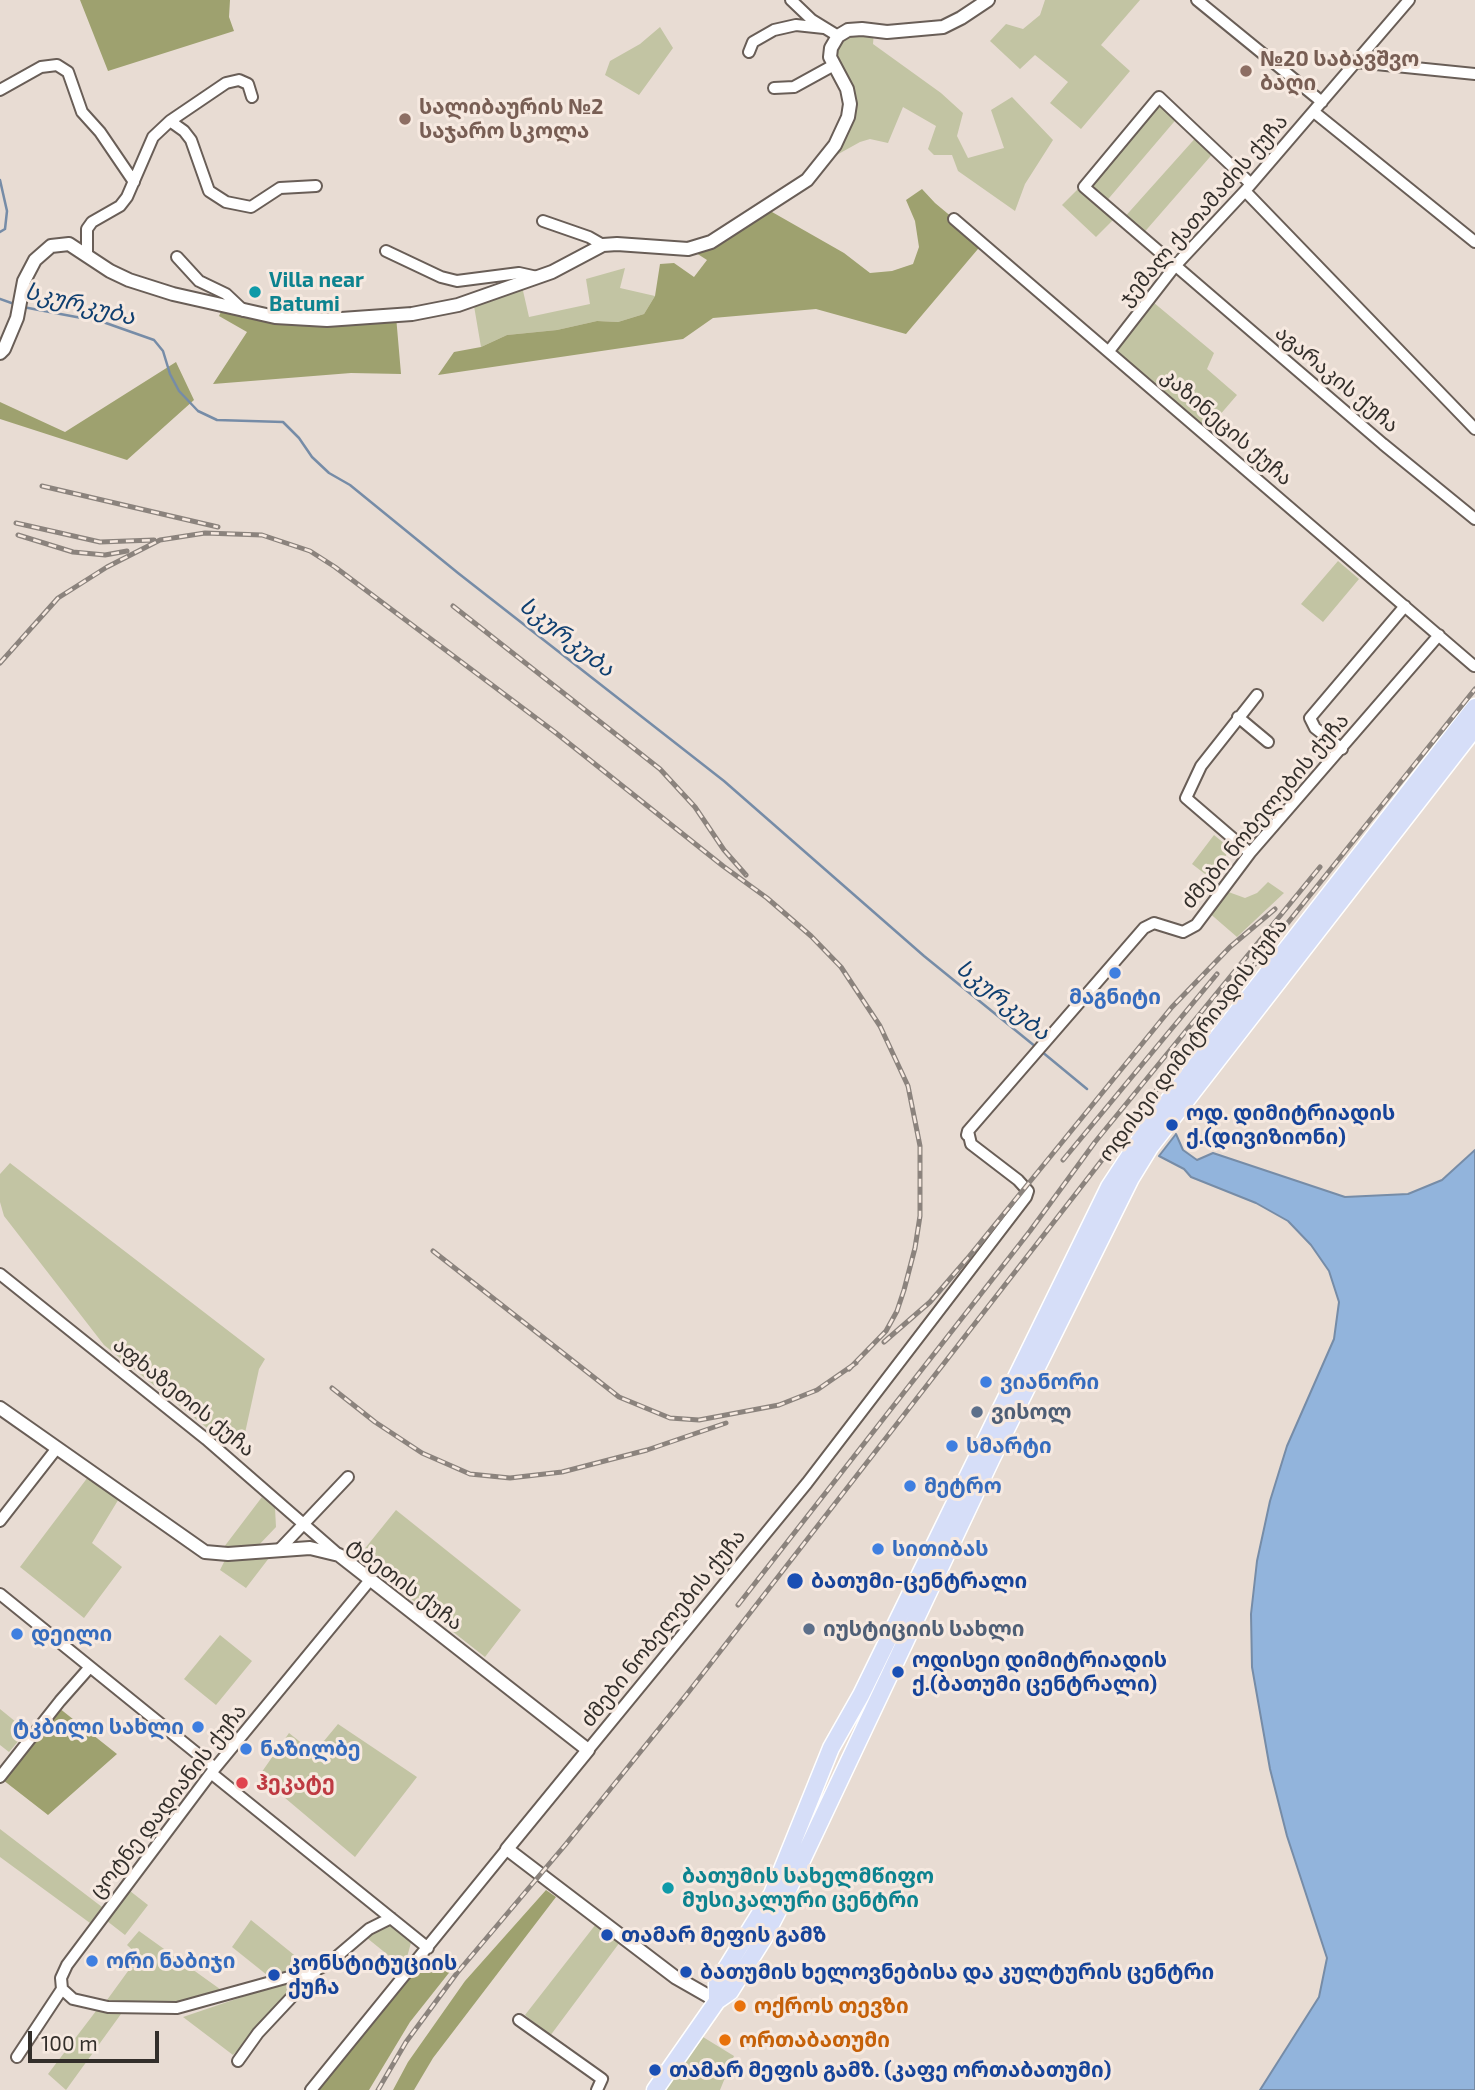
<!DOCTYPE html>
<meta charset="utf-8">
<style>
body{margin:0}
#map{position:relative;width:1475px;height:2090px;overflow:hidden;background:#e8dcd3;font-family:"Exo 2",sans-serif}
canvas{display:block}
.scale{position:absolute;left:28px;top:2031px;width:131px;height:32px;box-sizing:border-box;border:4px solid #332f2b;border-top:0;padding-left:9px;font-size:21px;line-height:24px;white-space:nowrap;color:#332f2b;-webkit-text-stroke:5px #f6e9e0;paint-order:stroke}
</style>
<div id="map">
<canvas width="1475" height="2090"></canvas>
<div class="scale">100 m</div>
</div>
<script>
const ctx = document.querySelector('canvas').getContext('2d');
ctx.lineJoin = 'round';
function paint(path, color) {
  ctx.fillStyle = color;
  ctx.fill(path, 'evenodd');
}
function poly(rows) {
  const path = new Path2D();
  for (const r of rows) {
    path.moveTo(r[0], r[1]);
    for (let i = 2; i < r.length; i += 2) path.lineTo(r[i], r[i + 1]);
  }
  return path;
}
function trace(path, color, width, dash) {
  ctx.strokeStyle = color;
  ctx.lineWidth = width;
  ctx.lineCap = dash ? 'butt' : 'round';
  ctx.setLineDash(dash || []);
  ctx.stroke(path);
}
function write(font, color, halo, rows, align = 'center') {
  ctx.font = font + ' "Exo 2","Noto Sans Georgian",sans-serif';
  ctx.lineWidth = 6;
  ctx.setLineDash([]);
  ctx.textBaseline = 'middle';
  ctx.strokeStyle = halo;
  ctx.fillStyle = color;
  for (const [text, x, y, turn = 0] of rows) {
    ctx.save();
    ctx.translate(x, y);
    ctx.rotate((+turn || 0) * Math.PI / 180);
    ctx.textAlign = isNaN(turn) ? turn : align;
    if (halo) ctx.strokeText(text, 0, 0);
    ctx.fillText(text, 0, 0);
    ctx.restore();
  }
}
paint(poly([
 [1045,0,1140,0,1101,45,1130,71,1081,129,1050,103,1068,82,1035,55,1020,69,990,41,1006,24,1023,29,1040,15],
 [660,27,673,48,639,95,605,75,610,61,640,44],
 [874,31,873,44,941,93,963,113,957,136,968,158,1004,148,991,110,1012,97,1053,140,1025,184,1015,211,958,171,952,155,934,155,928,149,936,126,903,107,888,143,870,139,860,142,824,162,850,104,834,65,838,36],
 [1159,97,1179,116,1104,204,1084,187],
 [1199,134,1216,150,1141,236,1122,220],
 [1080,187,1114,219,1096,237,1062,205],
 [625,268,620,288,655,296,644,314,618,322,597,321,557,330,507,335,481,347,473,300,521,282,529,317,590,304,586,279],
 [1153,302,1214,353,1207,369,1237,395,1206,431,1114,349],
 [1338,561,1359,579,1323,622,1301,604],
 [1214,835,1231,849,1209,877,1192,864],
 [1268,882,1284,893,1237,937,1207,911,1223,890,1245,898,1257,893],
 [10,1163,265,1359,259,1369,245,1433,232,1448,104,1345,4,1216,0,1202,0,1174],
 [88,1477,120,1497,92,1543,122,1567,84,1618,20,1567],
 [262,1497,275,1508,276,1527,257,1547,224,1547],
 [396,1510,521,1610,485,1657,358,1557],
 [269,1558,246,1588,220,1570,225,1560],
 [220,1635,252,1661,216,1705,184,1679],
 [0,1709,27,1731,9,1752,0,1745],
 [338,1724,417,1777,355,1857,259,1776,289,1733,314,1753],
 [0,1829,102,1907,90,1923,0,1857],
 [130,1891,148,1905,125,1935,107,1921],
 [251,1920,309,1967,272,1979,232,1947],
 [596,1924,620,1942,550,2036,525,2015],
 [392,1925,412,1939,404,1968,367,1938,379,1929],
 [139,1931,224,1992,171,2005,129,2004,107,2000,139,1956,127,1945],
 [289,1981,304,1981,233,2055,183,2017],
 [96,2011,121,2014,66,2090,48,2074],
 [703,2037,734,2056,720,2090,665,2090]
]), '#c2c4a3');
paint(poly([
 [80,0,230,0,229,17,234,31,108,71],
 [922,189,935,203,983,243,906,334,816,309,713,318,683,339,438,375,454,352,481,347,507,335,557,330,597,321,618,322,644,314,655,296,660,264,674,263,694,277,707,260,693,251,765,208,844,253,870,273,892,271,913,264,919,247,915,221,906,200],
 [224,305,258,314,396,316,401,374,351,373,213,384,247,332,219,316],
 [176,362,194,400,127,460,0,419,0,402,65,432],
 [59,1708,117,1754,48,1815,3,1780],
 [546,1890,556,1897,433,2058,414,2090,393,2090,408,2062,465,1981],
 [452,1955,456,1960,452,1969,410,2022,369,2090,316,2090,415,1966,439,1964]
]), '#9ea16f');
const water = poly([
 [1176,1134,1183,1150,1197,1160,1213,1153,1345,1197,1408,1194,1442,1180,1475,1150,1475,2090,1260,2090,1319,1997,1327,1958,1287,1836,1270,1769,1252,1667,1251,1614,1257,1561,1270,1501,1287,1446,1334,1339,1339,1302,1329,1271,1311,1245,1288,1221,1256,1203,1191,1177,1184,1169,1159,1156,1176,1134]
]);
paint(water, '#92b4dc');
trace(water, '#768ca7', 2);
trace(poly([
 [0,180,7,211,5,229,0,232],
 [0,299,17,305],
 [23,307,103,322,154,340,163,351,170,374,179,391,198,411,217,420,283,422,299,438,312,457,329,473,350,485,458,573,724,781,924,956,1036,1047],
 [1041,1051,1087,1089]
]), '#768ca7', 2.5);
const minor = poly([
 [791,0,812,20,838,36],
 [1197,0,1322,102],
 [749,52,753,42,774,30,796,25,824,28],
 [1356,62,1475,74],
 [774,88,794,87,834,65],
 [0,90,41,67,57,65,68,72,82,112,100,132,134,182],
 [252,97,248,84,239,80,226,83,170,121,184,131,191,140,209,191,226,202,251,207,280,188,316,186],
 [1314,112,1475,242],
 [1251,184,1159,97,1084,187,1383,444,1475,519],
 [1245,191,1475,429],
 [954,219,1474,666,1475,665],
 [543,221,589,237,603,245],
 [386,251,441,277,457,281,519,273,537,277],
 [87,255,87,229,92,222,120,206,127,197,153,137,170,121],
 [177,257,199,281,226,294,244,311],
 [1109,351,1175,266,1245,191,1409,0],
 [1238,717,1268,742],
 [1342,749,1315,728,1310,718,1405,606],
 [1250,853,1186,798,1201,766,1257,695],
 [967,1135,968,1131,1144,928,1154,923,1183,932,1196,925,1250,853,1439,635],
 [0,1274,206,1439,339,1555],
 [0,1521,57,1448],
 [278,1551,348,1477],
 [0,1594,215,1768],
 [588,1750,807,1483,1026,1197,1028,1191,1018,1180,971,1144,968,1131],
 [211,1773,428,1948],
 [0,1777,60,1701,90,1667],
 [62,1989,73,1999,108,2007,177,2008,318,1969,328,1964,369,1929,391,1918],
 [519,2020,602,2079,597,2090],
 [17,2057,62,1989,61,1978,67,1965,211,1773,370,1580],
 [238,2061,258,2033,316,1971],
 [311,2090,507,1849]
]);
const tertiary = poly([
 [0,353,4,349,17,318,24,281,35,260,51,246,69,244,110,271,129,280,173,294,275,317,327,320,412,314,458,305,552,272,603,245,617,244,688,249,711,242,807,180,835,145,848,117,850,104,847,89,830,57,831,48,838,36,848,30,862,29,887,32,943,27,961,18,988,0],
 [0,1408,205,1552,228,1554,310,1548,339,1555,588,1750,507,1849,675,1977,717,2001]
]);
const primary = poly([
 [717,2001,717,1983,772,1894,831,1748,861,1695,1109,1187,1151,1123,1475,707],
 [655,2090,717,2001,730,1992,764,1938,780,1907,991,1460,1131,1178,1150,1147,1475,728]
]);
trace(minor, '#695e57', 14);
trace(tertiary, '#695e57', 16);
trace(primary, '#fff', 19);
trace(minor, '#fff', 10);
trace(tertiary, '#fff', 12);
trace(primary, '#d6def8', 16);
const rail = poly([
 [42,486,218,527],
 [16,523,100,542,154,540],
 [18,535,73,552,105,555,127,551],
 [453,606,660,769,695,807,724,850,746,875],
 [0,663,58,598,107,567,160,540,205,533,262,535,310,551,335,567,556,733,723,866,767,898,811,936,841,967,880,1026,908,1086,920,1146,920,1216,915,1248,904,1290,897,1311,886,1331,849,1369],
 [1063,1160,1217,974],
 [433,1251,619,1397,670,1418,699,1420,779,1405,817,1390,856,1363],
 [884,1342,930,1302,967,1259,1172,1007,1230,947,1275,909],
 [332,1388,375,1422,422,1453,470,1474,510,1478,562,1472,647,1450,726,1423],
 [738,1605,1030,1231,1095,1142,1320,867],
 [378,2090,406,2042,457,1973,566,1844,687,1694,1238,985,1475,689]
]);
trace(rail, '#8b837d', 5);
trace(rail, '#f6e9e0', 2.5, [8]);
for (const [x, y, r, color] of [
 [1246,71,7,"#8d6e63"],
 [405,119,7,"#8d6e63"],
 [255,292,7,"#0f9aa8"],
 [1115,973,7,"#3f7fe0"],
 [1172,1125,7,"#1a4fb4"],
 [986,1382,7,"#3f7fe0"],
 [977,1412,7,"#5c6f8a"],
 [952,1446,7,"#3f7fe0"],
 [910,1486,7,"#3f7fe0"],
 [878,1549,7,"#3f7fe0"],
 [795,1581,9,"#1a4fb4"],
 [809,1629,7,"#5c6f8a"],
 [17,1634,7,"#3f7fe0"],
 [898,1672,7,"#1a4fb4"],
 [198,1727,7,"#3f7fe0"],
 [246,1749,7,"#3f7fe0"],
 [242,1783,7,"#e0444e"],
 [668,1888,7,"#0f9aa8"],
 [607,1935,7,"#1a4fb4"],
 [92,1961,7,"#3f7fe0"],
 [686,1972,7,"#1a4fb4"],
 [274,1975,7,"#1a4fb4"],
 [740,2006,7,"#e8710a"],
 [725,2040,7,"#e8710a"],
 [655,2070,7,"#1a4fb4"]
]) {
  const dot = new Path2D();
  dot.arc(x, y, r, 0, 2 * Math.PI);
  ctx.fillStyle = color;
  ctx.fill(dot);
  trace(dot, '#f6e9e0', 2.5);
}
write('bold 21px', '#785e54', '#f6e9e0', [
 ["№20 საბავშვო",1260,59],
 ["ბაღი",1260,83],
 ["სალიბაურის №2",419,107],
 ["საჯარო სკოლა",419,131]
], 'left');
write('21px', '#332f2b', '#f6e9e0', [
 ["ჯემალ ქათამაძის ქუჩა",1203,210,-49],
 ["აგარაკის ქუჩა",1337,379,40],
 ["კაზინეცის ქუჩა",1227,427,41],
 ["ძმები ნობელების ქუჩა",1265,811,-50],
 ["ოდისეი დიმიტრიადის ქუჩა",1193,1040,-53],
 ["აფხაზეთის ქუჩა",184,1397,39],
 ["ტბეთის ქუჩა",405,1584,37],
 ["ძმები ნობელების ქუჩა",663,1628,-51],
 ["ცოტნე დადიანის ქუჩა",168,1801,-52]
]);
write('bold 21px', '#0d838f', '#f6e9e0', [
 ["Villa near",269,280],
 ["Batumi",269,304],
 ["ბათუმის სახელმწიფო",682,1876],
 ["მუსიკალური ცენტრი",682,1900]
], 'left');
write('bold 21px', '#366cbe', '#f6e9e0', [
 ["მაგნიტი",1115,997,"center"],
 ["ვიანორი",1000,1382],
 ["სმარტი",966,1446],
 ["მეტრო",924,1486],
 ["სითიბას",892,1549],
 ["დეილი",31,1634],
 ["ტკბილი სახლი",184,1727,"right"],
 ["ნაზილბე",260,1749],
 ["ორი ნაბიჯი",106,1961]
], 'left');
write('bold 21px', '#164399', '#f6e9e0', [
 ["ოდ. დიმიტრიადის",1186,1113],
 ["ქ.(დივიზიონი)",1186,1137],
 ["ბათუმი-ცენტრალი",811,1581],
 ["ოდისეი დიმიტრიადის",912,1660],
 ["ქ.(ბათუმი ცენტრალი)",912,1684],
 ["თამარ მეფის გამზ",621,1935],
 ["კონსტიტუციის",288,1963],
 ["ქუჩა",288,1987],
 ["ბათუმის ხელოვნებისა და კულტურის ცენტრი",700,1972],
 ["თამარ მეფის გამზ. (კაფე ორთაბათუმი)",669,2070]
], 'left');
write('bold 21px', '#4e5e75', '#f6e9e0', [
 ["ვისოლ",991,1412],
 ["იუსტიციის სახლი",823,1629]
], 'left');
write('bold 21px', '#be3a42', '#f6e9e0', [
 ["ჰეკატე",256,1783]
], 'left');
write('bold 21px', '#c56008', '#f6e9e0', [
 ["ოქროს თევზი",754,2006],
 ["ორთაბათუმი",739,2040]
], 'left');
write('italic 23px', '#0f3f70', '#f6e9e0', [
 ["სკურკუბა",80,304,14],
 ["სკურკუბა",567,637,38],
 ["სკურკუბა",1003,1000,39]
]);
</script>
